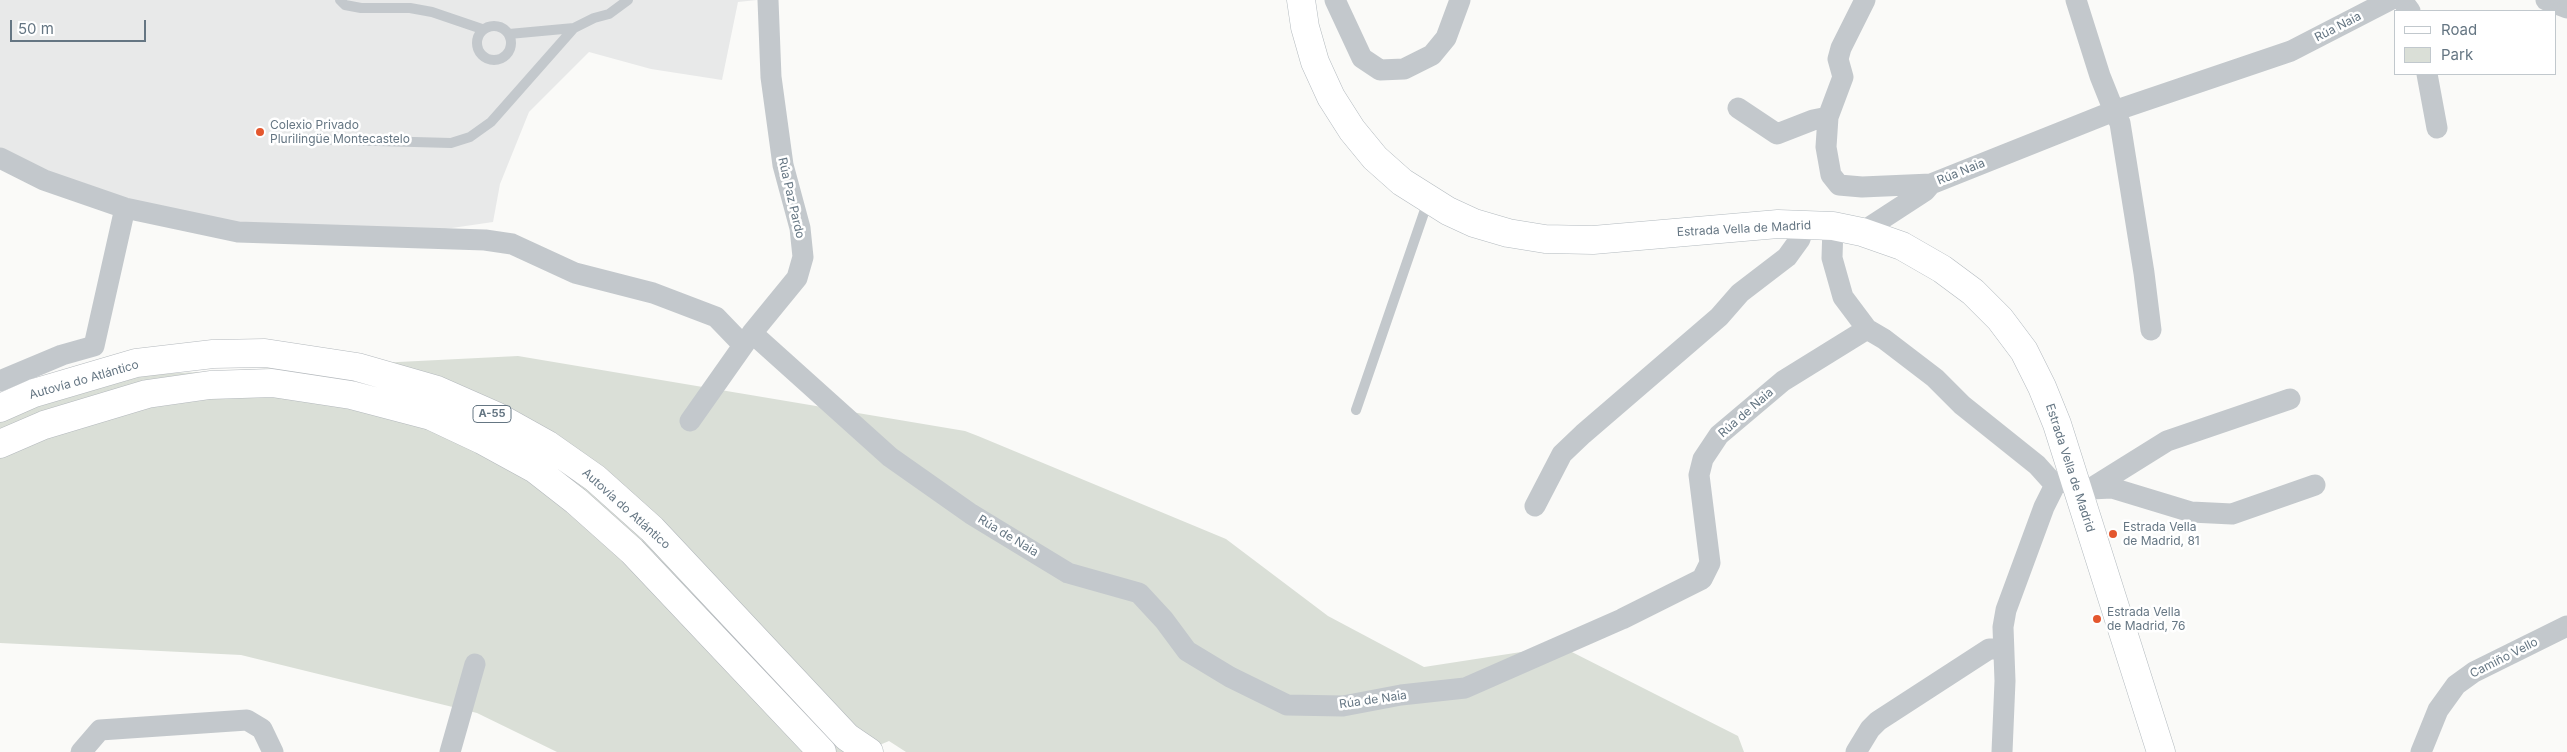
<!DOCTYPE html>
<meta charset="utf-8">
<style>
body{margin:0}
#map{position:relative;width:2567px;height:752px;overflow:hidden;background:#fafaf8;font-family:Inter,sans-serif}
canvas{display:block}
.legend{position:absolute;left:2394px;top:10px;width:162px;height:65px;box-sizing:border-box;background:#fff;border:1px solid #c1c8cd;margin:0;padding:6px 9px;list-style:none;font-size:15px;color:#657683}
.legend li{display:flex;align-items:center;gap:10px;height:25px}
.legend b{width:25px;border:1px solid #c1c8cd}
.scale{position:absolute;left:10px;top:20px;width:136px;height:22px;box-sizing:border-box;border:2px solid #657683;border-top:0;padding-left:6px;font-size:15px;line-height:18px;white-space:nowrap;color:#657683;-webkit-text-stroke:4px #fff;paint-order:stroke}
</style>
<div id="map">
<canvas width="2567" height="752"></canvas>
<ul class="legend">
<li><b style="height:6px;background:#fff"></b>Road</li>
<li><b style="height:14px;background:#dadfd7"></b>Park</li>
</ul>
<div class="scale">50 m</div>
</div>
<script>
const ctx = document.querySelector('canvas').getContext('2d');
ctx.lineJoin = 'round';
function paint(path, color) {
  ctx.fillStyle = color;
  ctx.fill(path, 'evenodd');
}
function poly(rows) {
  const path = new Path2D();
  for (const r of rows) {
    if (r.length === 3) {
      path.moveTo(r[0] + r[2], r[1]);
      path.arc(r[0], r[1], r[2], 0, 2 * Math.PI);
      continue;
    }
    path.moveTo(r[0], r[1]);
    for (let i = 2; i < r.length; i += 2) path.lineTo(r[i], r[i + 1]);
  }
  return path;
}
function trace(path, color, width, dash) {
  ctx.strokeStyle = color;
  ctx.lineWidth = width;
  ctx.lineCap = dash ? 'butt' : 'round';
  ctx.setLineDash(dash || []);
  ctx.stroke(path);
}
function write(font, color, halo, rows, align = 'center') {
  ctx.font = font + ' Inter,sans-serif';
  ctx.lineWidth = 5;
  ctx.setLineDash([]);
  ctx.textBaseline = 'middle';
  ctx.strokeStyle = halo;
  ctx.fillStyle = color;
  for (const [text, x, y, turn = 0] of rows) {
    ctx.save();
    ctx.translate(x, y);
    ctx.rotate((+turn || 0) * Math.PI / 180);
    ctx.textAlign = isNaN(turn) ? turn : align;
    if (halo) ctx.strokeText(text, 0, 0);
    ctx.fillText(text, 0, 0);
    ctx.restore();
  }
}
paint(poly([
 [0,0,757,0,738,2,722,80,651,69,589,52,529,112,500,184,493,222,397,236,254,229,143,208,0,152]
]), '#e8e9e9');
paint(poly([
 [518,356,965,431,978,436,1226,539,1328,616,1424,667,1560,646,1738,736,1744,752,906,752,889,741,863,752,557,752,477,713,241,655,0,643,0,412,59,379]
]), '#dadfd7');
const secondary = poly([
 [1301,0,1305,27,1315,62,1331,97,1352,130,1375,158,1402,182,1448,211,1474,223,1508,233,1545,239,1593,240,1778,224,1833,226,1862,232,1902,246,1942,269,1973,292,2000,319,2024,351,2042,387,2057,424,2161,752]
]);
const highway = poly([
 [0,408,34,393,136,363,213,354,265,353,357,367,437,390,496,416,548,445,595,478,652,529,847,737,869,752],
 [0,444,44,425,147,394,210,385,272,383,351,395,431,416,482,440,535,469,576,501,632,551,822,752]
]);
trace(secondary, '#b3babf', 29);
trace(highway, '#b4b9bd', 29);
trace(poly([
 [340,0,345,5,361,8,410,8,432,12,482,29],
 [494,43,17],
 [509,34,574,28],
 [303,139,451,143,470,137,491,122,574,28,594,18,609,14,628,0],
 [1356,410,1428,201]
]), '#c3c8cc', 10);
trace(poly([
 [1335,0,1362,58,1380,70,1404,69,1432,55,1446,38,1460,0],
 [2402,0,2410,11],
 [2546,0,2567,8],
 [2427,74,2437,128],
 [1738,108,1777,134,1813,120,1828,117,1826,147,1831,175,1839,185,1862,187,1931,184,2114,111,2100,76,2076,0],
 [1828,117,1843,77,1838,59,1841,48,1865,0],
 [0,158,44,180,125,208,238,232,485,240,512,244,575,273,653,293,716,317,743,345],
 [1833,226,1832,258,1843,297,1867,329,1884,339,1935,378,1962,405,2037,465,2055,485],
 [1862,232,1925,191,1931,184],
 [2151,330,2144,273,2120,123,2114,111,2291,51,2390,0],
 [752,333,890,457,971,514,1068,573,1139,593,1164,620,1187,651,1230,677,1287,705,1343,706,1401,695,1465,688,1622,619,1702,579,1710,563,1699,475,1703,459,1719,435,1783,381,1867,329],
 [0,381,62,355,94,346,125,208],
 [690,421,752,333,797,278,803,257,800,228,783,165,771,77,768,0],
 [2090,489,2112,488,2191,512,2232,514,2315,485],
 [2078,492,2090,489,2167,441,2290,399],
 [1535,506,1562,454,1583,434,1719,317,1740,293,1787,257,1800,239,1805,224],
 [81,752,100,730,247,720,262,729,273,752],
 [450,752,475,664],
 [1856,752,1870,729,1878,721,1989,649,2003,649],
 [2002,752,2005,681,2003,627,2006,610,2044,507,2055,485,2068,480],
 [2421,752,2438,710,2456,685,2474,672,2567,626]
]), '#c3c8cc', 21);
trace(secondary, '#fff', 28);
trace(highway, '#fff', 28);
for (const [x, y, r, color] of [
 [260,132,5,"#e4572e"],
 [2113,534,5,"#e4572e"],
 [2097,619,5,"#e4572e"]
]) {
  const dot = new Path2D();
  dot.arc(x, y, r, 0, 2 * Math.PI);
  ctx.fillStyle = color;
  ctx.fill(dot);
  trace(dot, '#fff', 2);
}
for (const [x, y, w] of [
 [492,414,38]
]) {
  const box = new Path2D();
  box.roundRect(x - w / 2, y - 8.5, w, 17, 4);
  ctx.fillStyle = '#fff';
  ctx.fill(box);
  trace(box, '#657683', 1);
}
write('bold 11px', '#657683', null, [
 ["A-55",492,414]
]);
write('12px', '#657683', '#fff', [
 ["Rúa Naia",2338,27,-27],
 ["Rúa Naia",1961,172,-22],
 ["Rúa Paz Pardo",791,198,77],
 ["Estrada Vella de Madrid",1744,229,-3],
 ["Autovía do Atlántico",84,380,-16],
 ["Rúa de Naia",1746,413,-41],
 ["Estrada Vella de Madrid",2070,468,72],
 ["Autovía do Atlántico",626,509,42],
 ["Rúa de Naia",1008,536,31],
 ["Camiño Vello",2504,658,-27],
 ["Rúa de Naia",1373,700,-8]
]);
write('12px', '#657683', '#fff', [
 ["Colexio Privado",270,125],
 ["Plurilingüe Montecastelo",270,139],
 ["Estrada Vella",2123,527],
 ["de Madrid, 81",2123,541],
 ["Estrada Vella",2107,612],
 ["de Madrid, 76",2107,626]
], 'left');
</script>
